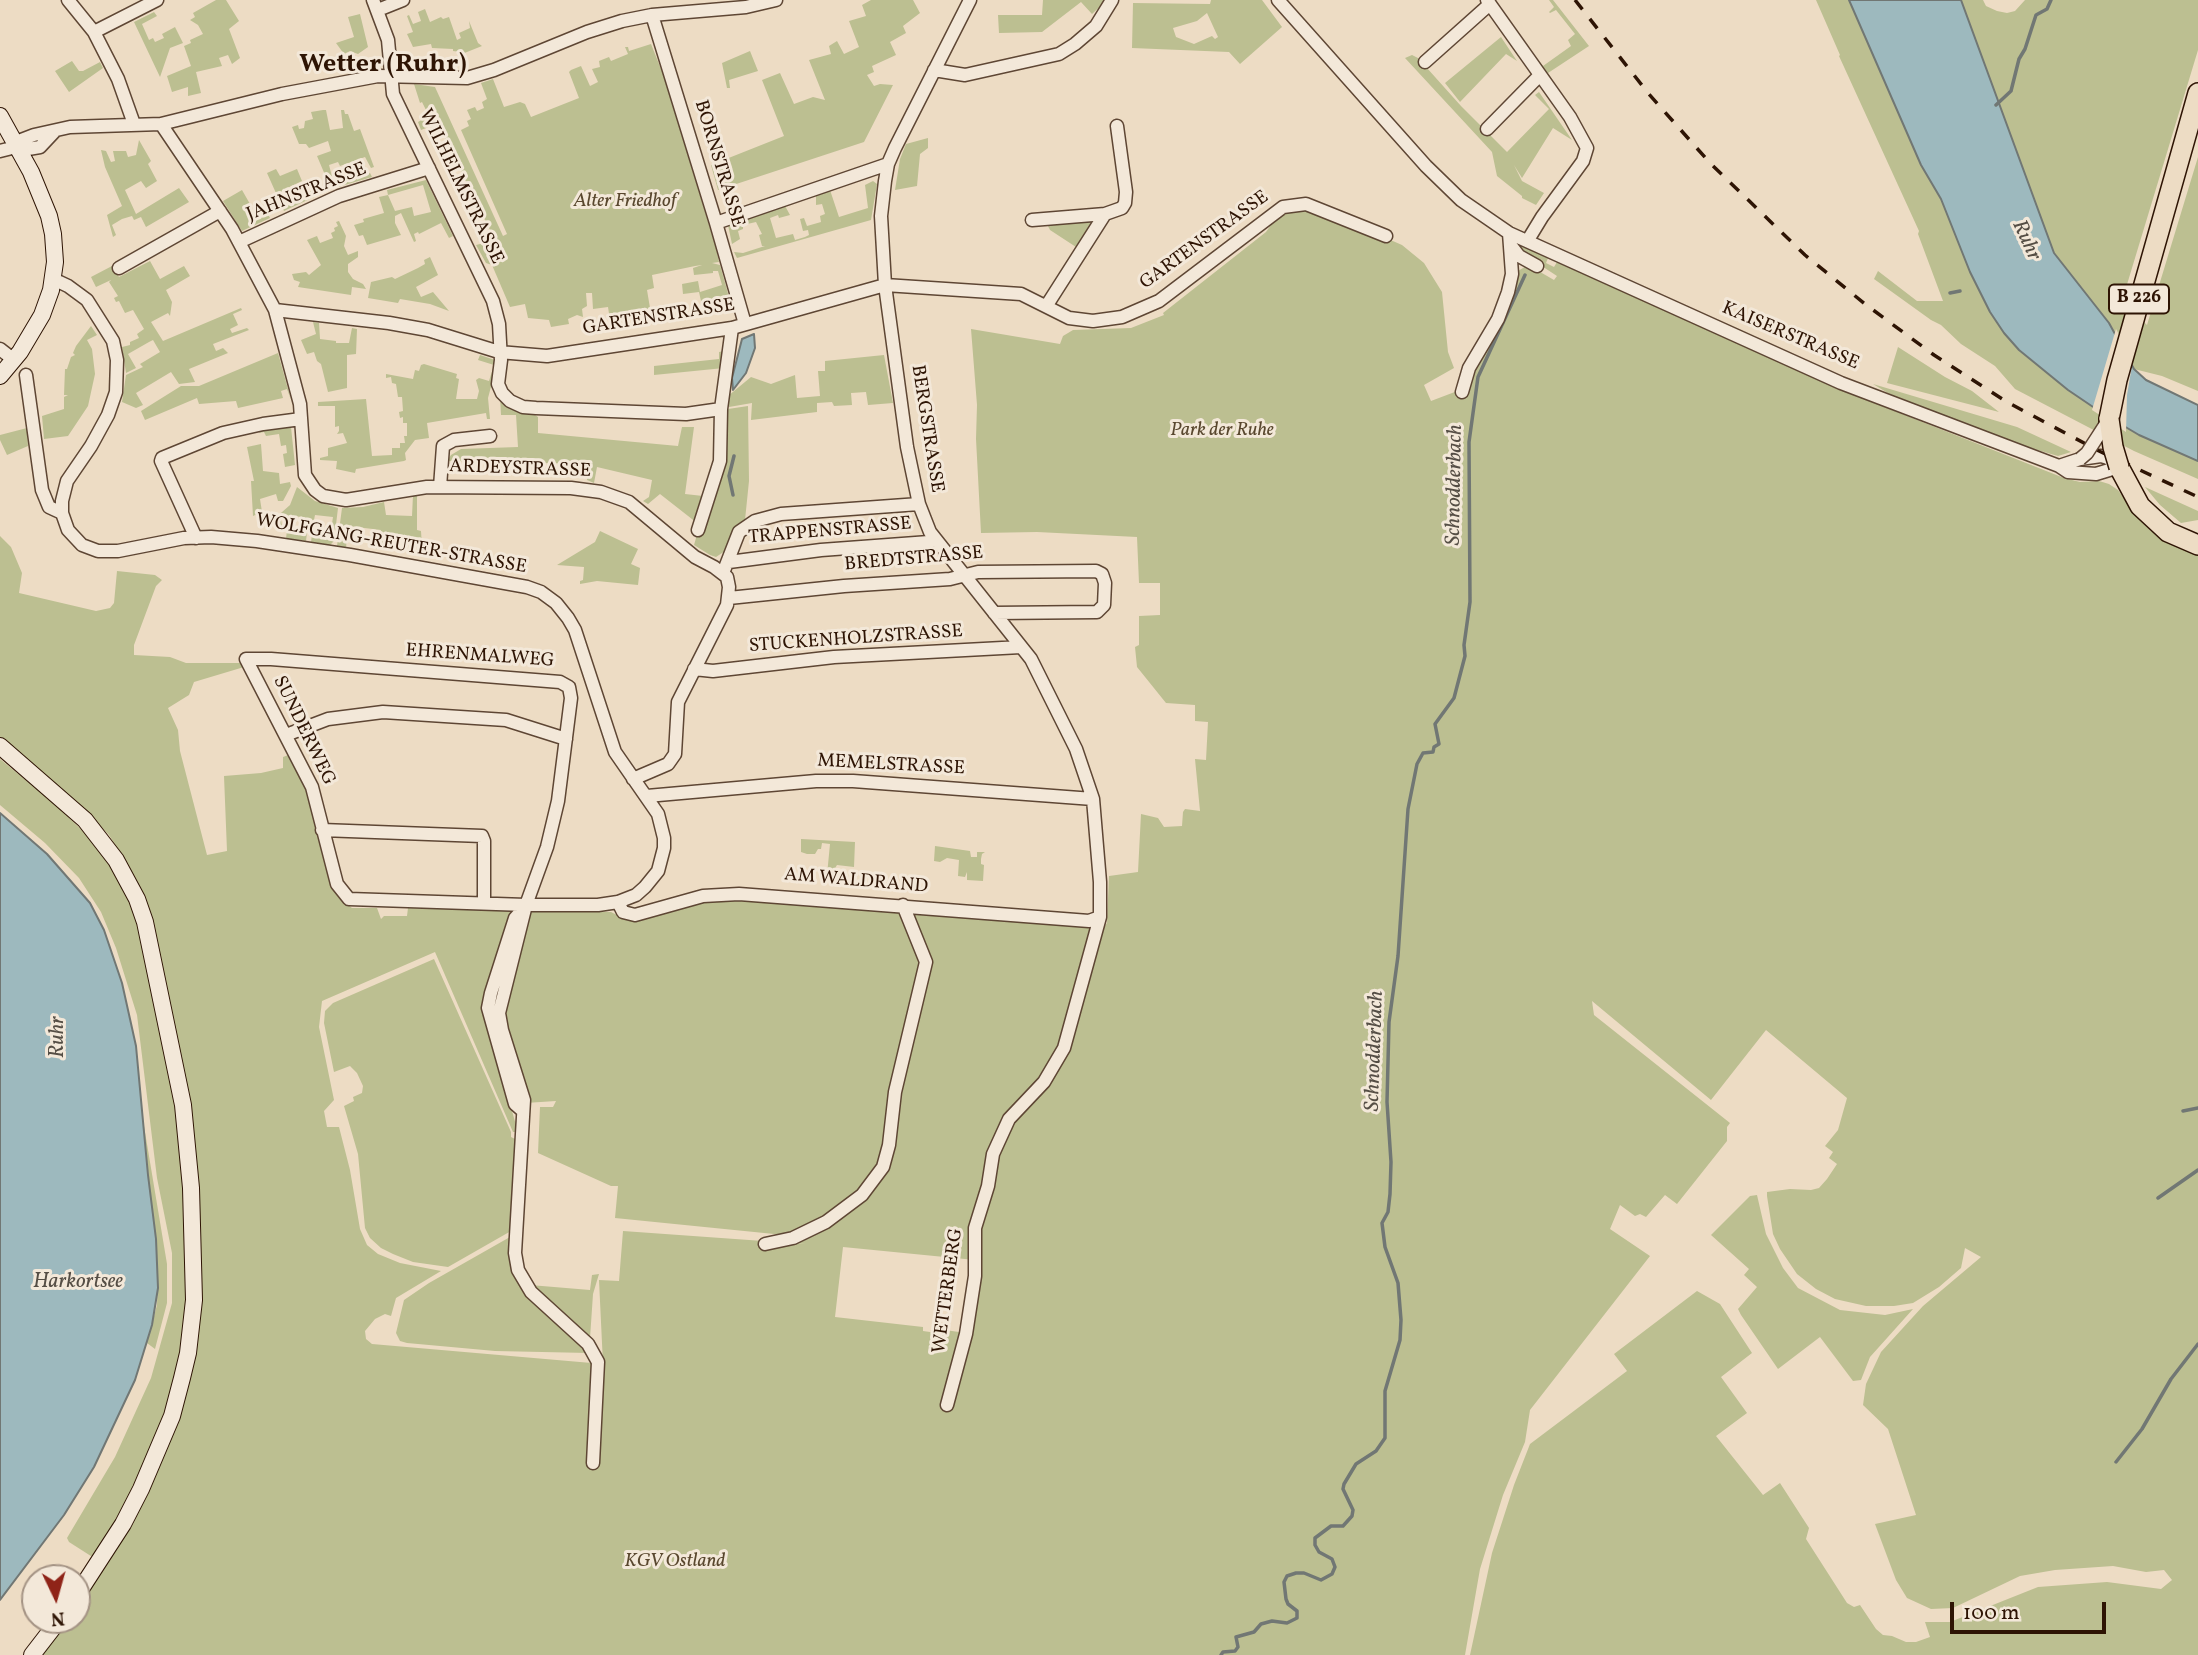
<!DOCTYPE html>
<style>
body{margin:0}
#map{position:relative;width:2198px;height:1655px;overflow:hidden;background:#eddcc4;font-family:Vollkorn,serif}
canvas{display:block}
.north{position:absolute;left:21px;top:1564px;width:70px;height:70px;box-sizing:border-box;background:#f3e8d9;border:2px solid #a49384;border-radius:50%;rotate:175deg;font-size:19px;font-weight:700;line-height:28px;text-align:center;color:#2e1404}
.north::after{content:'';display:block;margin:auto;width:24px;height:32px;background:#8f2418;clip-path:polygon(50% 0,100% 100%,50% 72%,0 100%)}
.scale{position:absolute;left:1950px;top:1602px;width:156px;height:32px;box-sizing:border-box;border:4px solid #2e1404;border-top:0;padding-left:9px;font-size:21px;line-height:24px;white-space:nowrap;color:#2e1404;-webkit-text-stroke:5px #f3e8d9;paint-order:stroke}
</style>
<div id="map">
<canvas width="2198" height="1655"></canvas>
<div class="north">N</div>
<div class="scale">100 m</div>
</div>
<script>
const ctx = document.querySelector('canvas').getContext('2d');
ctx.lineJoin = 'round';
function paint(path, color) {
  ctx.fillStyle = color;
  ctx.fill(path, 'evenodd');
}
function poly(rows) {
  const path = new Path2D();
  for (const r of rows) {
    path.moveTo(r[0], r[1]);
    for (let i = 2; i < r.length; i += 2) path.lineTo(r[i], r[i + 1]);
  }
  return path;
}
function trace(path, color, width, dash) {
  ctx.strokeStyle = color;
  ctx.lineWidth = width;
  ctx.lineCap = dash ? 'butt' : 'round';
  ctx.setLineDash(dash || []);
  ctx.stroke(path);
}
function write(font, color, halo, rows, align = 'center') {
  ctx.font = font + ' Vollkorn,serif';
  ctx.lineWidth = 6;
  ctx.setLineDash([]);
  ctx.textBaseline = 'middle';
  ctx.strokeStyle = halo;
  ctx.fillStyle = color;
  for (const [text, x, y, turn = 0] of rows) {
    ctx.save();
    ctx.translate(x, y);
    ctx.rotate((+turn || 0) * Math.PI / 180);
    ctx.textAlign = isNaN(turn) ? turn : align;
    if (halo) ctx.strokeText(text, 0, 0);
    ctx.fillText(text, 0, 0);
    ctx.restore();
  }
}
paint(poly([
 [216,0,226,0,239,21,229,29,240,58,232,64,228,55,219,58,222,66,196,72,201,93,188,96,188,87,172,92,167,76,191,66,184,46,191,43,190,40,203,34,198,25,190,20,195,17,193,13],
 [871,0,913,0,920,13,903,26,906,33,890,42,896,55,872,66,874,72,867,75,874,86,880,84,893,85,864,142,718,190,711,165,784,136,762,80,780,73,794,104,813,97,825,100,809,60,831,54,829,46,837,41,844,54,859,47,849,21,866,16,862,5],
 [1043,0,1107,0,1092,14,1081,2,1042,32,999,33,998,15,1042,15],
 [1211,0,1262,0,1282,27,1240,64,1229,52,1132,48,1133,3,1210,4],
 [1207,13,1218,37,1215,39,1212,36,1194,44,1176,37,1173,28,1197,21],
 [1549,0,1553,0,1589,46,1548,73,1553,81,1551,83,1536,62,1538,60,1543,66,1571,46,1568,40,1575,34,1556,10,1550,13,1549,12,1554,7],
 [1816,0,1849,0,1921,165,1941,199,1970,272,1990,312,2004,333,2019,350,2068,390,2102,413,2139,435,2198,461,2198,479,2134,451,2015,389,1995,366,1961,344,1941,325,1931,320,1874,279,1878,271,1917,301,1943,301,1918,234,1919,231,1839,56,1840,55],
 [1961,0,1983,0,1986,6,1997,11,2007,13,2015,11,2025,0,2198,0,2198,50,2122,301,2147,325,2198,157,2198,391,2162,376,2134,369,2109,323,2062,266,2054,253],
 [425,9,430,22,441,17,443,19,449,17,457,40,461,38,459,33,470,28,469,21,478,43,482,46,462,54,461,52,453,51,453,49,432,48,431,44,413,47,407,34,413,32,407,16,409,15,413,24,421,21,418,12],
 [154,12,157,16,142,24,149,40,153,38,155,42,164,38,162,34,175,27,183,43,170,48,160,77,134,22],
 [360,14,368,47,358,54,350,51,344,54,336,43,354,37,348,17],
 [1501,37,1517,61,1506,54,1460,102,1445,83],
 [651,44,663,74,716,248,719,262,712,263,720,265,729,297,701,301,699,292,683,294,682,284,698,281,700,292,722,285,718,271,713,271,713,273,694,275,693,268,702,265,695,266,652,275,654,288,647,290,651,314,629,314,610,320,608,307,593,309,592,293,586,293,587,306,582,309,583,317,577,315,568,319,569,324,551,327,549,320,528,318,525,304,510,307,492,265,486,263,476,245,488,242,486,237,492,234,473,196,467,199,462,190,468,186,450,148,452,143,447,144,439,123,421,130,418,122,429,116,422,102,420,103,414,84,435,87,503,236,507,234,461,130,469,126,467,121,471,119,467,110,475,107,477,111,484,108,482,102,487,99,481,83,493,79,504,107,520,102,525,104,531,117,579,98,569,72,571,70,581,66,590,86,598,82,592,69,600,67,599,61,609,57,611,61,628,54,625,47,628,47,629,51],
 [750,51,758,71,729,80,730,88,727,88,722,63],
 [1412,55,1418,58,1461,106,1507,152,1549,109,1535,95,1539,92,1572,140,1553,128,1522,178,1514,165,1522,181,1544,193,1536,205,1522,198,1522,196,1497,176,1492,152,1405,58],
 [72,61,79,71,83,71,100,62,103,68,69,92,55,71],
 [323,110,326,110,330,130,343,128,341,110,344,110,345,114,348,114,354,131,360,129,374,167,371,168,365,157,340,166,338,162,329,165,334,184,370,173,372,177,331,189,317,156,331,151,328,141,309,148,306,144,299,144,292,127,298,125,299,129,304,128,305,121,313,119,311,112],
 [928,138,928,148,920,154,917,186,895,190,900,159,906,144],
 [139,140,151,161,148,164,157,181,146,188,141,181,125,190,136,214,179,188,189,202,146,227,141,217,134,220,132,216,122,219,112,225,116,235,113,237,107,215,122,206,105,167,101,150,106,151,111,162,115,161,113,151,126,151,128,157,136,155],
 [276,169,280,176,297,169,302,181,283,190,289,204,308,196,307,193,311,191,314,197,284,211,267,173],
 [426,180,453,236,449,238,441,223,419,234,418,232,414,234,416,241,414,242,401,213,395,216,395,223,401,235,367,245,363,235,359,236,354,225,364,222,363,219,384,213,379,197,388,195,387,190],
 [423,185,431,212,414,216,412,207,395,211,388,195],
 [873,181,877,184,871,220,737,258,734,252,743,253,765,246,762,246,759,235,762,234,756,222,743,225,743,229,738,231,740,239,732,244,728,225,784,204,790,215,779,218,778,215,770,218,776,238,793,234,795,240,805,237,809,235,808,230,803,231,800,219,804,218,807,226,821,222,820,216,825,214,822,204,816,205,816,194,830,190,839,217,868,208,865,185],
 [242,190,250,204,245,206,252,220,268,214,270,218,242,231,223,201],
 [1295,208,1340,218,1402,245,1424,263,1442,292,1448,352,1454,368,1424,385,1431,401,1460,390,1470,381,1501,320,1518,271,1528,265,1554,280,1557,276,1525,255,1519,246,1522,246,1548,258,1546,263,1554,267,1557,262,1839,389,2064,478,2080,482,2099,481,2109,484,2118,490,2139,519,2151,531,2169,542,2198,553,2198,1655,1470,1655,1492,1553,1514,1485,1530,1444,1627,1371,1614,1354,1697,1291,1720,1304,1752,1353,1721,1377,1747,1413,1716,1436,1763,1495,1780,1483,1809,1528,1806,1539,1847,1603,1854,1607,1860,1605,1876,1629,1883,1635,1892,1636,1906,1642,1916,1642,1930,1637,1925,1622,1950,1622,2038,1587,2107,1582,2161,1589,2172,1580,2164,1570,2146,1572,2113,1566,2055,1570,2020,1576,1953,1608,1931,1609,1907,1598,1896,1580,1875,1524,1916,1515,1888,1429,1863,1405,1866,1384,1881,1352,1923,1306,1981,1257,1965,1248,1961,1268,1939,1287,1913,1303,1894,1306,1866,1306,1835,1299,1816,1289,1797,1274,1780,1249,1773,1234,1767,1196,1767,1192,1790,1189,1811,1190,1819,1188,1827,1179,1837,1164,1829,1158,1833,1152,1825,1146,1838,1130,1847,1098,1766,1030,1711,1100,1592,1001,1594,1015,1730,1123,1727,1127,1727,1141,1677,1204,1665,1195,1646,1217,1640,1214,1635,1216,1620,1205,1610,1229,1650,1256,1530,1410,1525,1442,1503,1495,1480,1569,1465,1655,42,1655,69,1620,77,1620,77,1609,133,1524,152,1481,180,1407,198,1218,128,866,109,835,74,800,0,737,0,536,11,547,22,573,19,593,96,611,110,608,114,603,117,571,155,575,162,580,156,586,134,645,134,655,170,657,186,663,241,663,244,667,194,682,189,695,168,708,178,730,180,751,207,855,227,851,224,776,261,773,283,768,283,757,291,754,306,785,332,884,339,898,352,908,377,908,381,919,384,916,407,916,408,908,611,912,621,917,704,900,739,898,1104,927,1107,923,1109,876,1138,872,1141,814,1158,818,1164,827,1182,826,1183,812,1185,809,1200,811,1195,759,1206,760,1208,722,1195,721,1195,705,1166,703,1137,667,1135,647,1139,645,1139,616,1160,615,1160,583,1139,583,1137,537,1037,532,981,533,976,439,977,405,971,329,1060,344,1063,336,1073,330,1131,328,1164,315,1163,313,1266,232,1273,222],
 [435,952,513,1132,517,1132,516,1125,510,1104,556,1101,553,1107,540,1107,538,1153,611,1186,618,1186,615,1218,794,1236,797,1243,805,1244,623,1231,619,1281,599,1280,603,1364,372,1344,366,1339,365,1331,375,1319,385,1314,391,1316,396,1298,441,1271,400,1263,378,1254,367,1245,360,1229,350,1170,339,1127,327,1127,324,1111,334,1100,319,1027,322,1001],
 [843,1247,975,1260,966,1333,938,1329,937,1333,923,1331,923,1327,835,1317],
 [339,221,346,236,344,246,348,255,358,251,358,257,348,264,348,272,353,279,363,284,366,289,352,287,351,295,298,287,300,282,294,280,292,274,306,272,309,275,321,265,307,240,317,236,320,243,333,238,331,233,335,231,334,228,338,226,336,222],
 [1090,221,1091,226,1076,247,1050,230,1048,226,1049,223],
 [430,257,438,275,416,287,421,297,433,292,449,311,430,304,400,299,398,303,368,298,371,282,392,277,395,279,418,268,425,264,424,260],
 [150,261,160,279,184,266,190,276,166,290,172,302,170,316,168,313,151,322,163,341,241,308,242,310,233,314,238,325,230,329,232,333,247,328,249,330,213,344,216,351,223,348,228,353,189,369,195,382,179,384,171,372,136,393,143,405,136,408,122,402,126,375,143,367,140,364,160,352,153,340,149,342,128,354,136,368,126,373,122,347,130,345,130,342,139,338,137,334,144,329,133,310,125,313,119,301,116,302,114,298,118,296,109,282,111,280,96,287,91,277,112,266,119,277],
 [313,322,319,323,320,339,336,341,336,343,349,343,352,328,357,329,356,354,347,355,347,388,328,392,321,364,317,361,314,352,307,354,301,340,316,334],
 [91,326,97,335,87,340,92,349,95,374,88,406,68,436,44,439,42,416,64,409,64,397,68,395,64,395,65,369,67,369,71,357,75,355,73,353,76,346],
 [1898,347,1945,377,1972,391,1999,412,1887,383],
 [724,351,724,368,654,375,654,366,719,359,719,352],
 [278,353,291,400,287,389,281,391,283,398,238,408,236,401,199,404,197,398,145,420,141,411,181,386,199,386],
 [480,355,495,360,497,364,488,398,490,419,487,419,486,413,427,423,429,438,415,440,405,453,406,460,404,461,356,469,355,473,336,469,337,461,320,460,320,458,328,456,328,448,347,443,343,433,337,434,339,431,339,426,335,427,335,406,318,406,318,402,366,399,372,456,392,455,392,448,400,448,400,443,405,443,404,436,407,436,407,423,403,423,403,417,400,418,399,412,403,411,402,397,398,397,396,384,392,383,391,377,386,378,386,374,413,379,415,370,419,371,421,365,424,364,457,374,456,378,459,379,456,399,477,399,479,391,476,380,479,378,489,381,494,365,478,360],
 [884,355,893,403,868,405,866,392,851,393,852,405,834,406,832,402,817,403,817,412,751,420,752,403,729,407,728,396,751,377,771,384,795,375,797,398,820,396,818,371,825,371,825,361],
 [1873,384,2017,427,2071,452,2058,456,2027,447,1896,398],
 [500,396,535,412,535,415,538,417,538,433,678,446,682,427,694,427,685,494,703,496,697,523,660,494,648,504,643,501,649,497,652,480,597,467,594,483,587,480,586,464,447,461,451,455,461,449,518,447,516,415,501,415],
 [748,406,749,481,745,520,732,532,725,551,716,557,710,555,694,545,726,434,728,409],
 [291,427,295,465,285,467,283,454,287,453,286,445,281,446,279,434,266,436,264,432,259,433,260,431],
 [27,428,28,446,7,455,0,440,0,435],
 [261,444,263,471,279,473,280,484,290,482,291,486,283,501,278,501,276,494,260,499,262,512,253,516,251,481,254,481,247,447],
 [297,487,315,501,338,508,334,541,329,546,311,543,312,533,330,536,333,517,315,515,313,525,308,524,306,541,286,539,287,530,302,532,304,517,289,516,288,519,281,520,282,526,271,525,273,520,290,505],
 [2145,487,2198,511,2198,520,2181,523,2160,505],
 [417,494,417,530,421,531,422,547,417,546,415,541,389,537,386,548,376,549,381,530,348,526,346,548,337,546,342,508,363,507,384,502,386,515,412,516,413,495],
 [600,531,638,549,631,564,640,568,638,585,597,581,580,584,580,581,583,580,584,567,557,565,595,542],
 [0,759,56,805,95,843,109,863,136,913,177,1106,185,1184,188,1271,183,1345,171,1394,153,1444,124,1509,94,1558,69,1542,67,1538,115,1457,151,1378,172,1303,172,1253,157,1178,137,1015,116,948,101,912,79,878,45,843,0,805],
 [801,839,855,842,854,867,837,865,831,875,827,875,830,844,822,843,821,849,818,849,815,854,807,854,801,852],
 [935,846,970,851,971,857,977,857,977,852,985,852,982,854,981,859,981,864,984,865,983,881,967,880,967,872,965,877,958,876,959,860,947,858,940,862,934,861],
 [434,959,511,1132,511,1137,515,1139,511,1231,448,1267,413,1262,393,1254,381,1248,370,1238,365,1228,358,1154,344,1106,354,1101,353,1097,362,1093,363,1086,357,1073,350,1066,334,1072,324,1023,325,1011,333,1003],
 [143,1120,167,1264,167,1303,155,1349,147,1343,157,1305,158,1273],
 [1757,1195,1766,1234,1783,1268,1798,1288,1840,1310,1885,1315,1913,1309,1870,1357,1861,1380,1853,1381,1820,1337,1778,1369,1741,1315,1738,1309,1757,1287,1744,1275,1749,1269,1711,1235,1750,1196],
 [510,1237,514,1262,530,1285,590,1290,592,1275,599,1274,593,1294,589,1353,495,1351,407,1343,400,1341,396,1333,404,1300,429,1283]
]), '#bcbf91');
const water = poly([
 [1849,0,1961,0,2054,253,2109,323,2134,369,2146,380,2198,405,2198,461,2139,435,2102,413,2068,390,2019,350,2004,333,1990,312,1970,272,1941,199,1921,165,1849,0],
 [754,334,755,348,746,373,733,390,732,378,742,339,754,334],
 [0,813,47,854,90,903,104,930,122,983,136,1046,148,1175,156,1239,158,1288,152,1325,135,1380,94,1467,64,1515,0,1600,0,813]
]);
paint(water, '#9db9be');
trace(water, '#717774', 2);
paint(poly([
 [2116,329,2133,360,2127,395,2126,432,2092,410]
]), '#eddcc4');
trace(poly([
 [1996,105,2011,91,2019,59,2025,49,2036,15,2047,9,2051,0],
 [1950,293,1960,291],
 [733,495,729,476,734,456],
 [2183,1111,2198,1108],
 [2158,1198,2198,1170],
 [2116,1462,2142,1429,2171,1379,2198,1344],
 [1221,1655,1223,1652,1235,1651,1238,1647,1236,1637,1254,1632,1261,1624,1272,1621,1287,1623,1297,1618,1297,1611,1288,1604,1286,1599,1284,1582,1287,1576,1296,1573,1304,1573,1321,1580,1332,1574,1335,1567,1332,1559,1319,1552,1315,1545,1315,1538,1331,1526,1343,1526,1352,1516,1353,1510,1343,1489,1344,1484,1356,1464,1376,1451,1385,1438,1385,1391,1400,1340,1401,1320,1398,1283,1385,1247,1382,1223,1388,1212,1390,1194,1391,1162,1387,1102,1389,1022,1398,956,1408,809,1417,764,1423,753,1433,752,1434,747,1439,744,1435,724,1454,698,1465,656,1464,645,1470,602,1469,442,1478,377,1525,275]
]), '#717774', 3.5);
const street = poly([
 [68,0,94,32,118,79,134,124],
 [373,0,388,40,393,94,493,301,499,324,501,360,498,384,502,393,510,401,523,407,536,408,686,414,721,409],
 [1278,0,1426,166,1461,200,1509,233,1841,383,2059,466,2068,472,2096,474,2119,467],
 [1487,0,1570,117,1587,148,1583,161,1542,217,1528,240],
 [378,10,403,0],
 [652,15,716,223,745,324],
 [94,32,157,0],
 [1425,62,1490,4],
 [934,70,965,75,1059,54,1075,44,1096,26,1112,0],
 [161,124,232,229,275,310,300,404,305,475,315,490,323,496,346,500,427,487,571,488,601,492,629,502,695,557,714,567,727,577,729,587,727,605,678,702,675,754,668,764,633,779],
 [1487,129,1540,75],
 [16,147,21,140,34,135,70,127,161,124,282,94,378,76,467,78,494,70,587,32,622,21,652,15,746,7,776,0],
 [0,151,16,147,28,149,40,147,55,131],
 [1032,220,1105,214],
 [716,223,888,164],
 [239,242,339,196,429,168],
 [1512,247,1519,256,1537,266],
 [119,268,220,211],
 [53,279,68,286,87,300,113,341,117,360,116,392,108,415,91,446,67,481,62,501,62,513,68,530,82,545,98,551,118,551,184,538,211,537,257,541,350,555,527,587,541,592,556,603,568,618,575,630,615,752,658,814,664,838,664,848,658,871,645,887,636,895,618,902,598,905,526,905,349,899,337,884,312,787,246,659,271,659,560,682,569,687,571,698,558,801,547,847,526,905,499,1013,502,1030,524,1100,515,1253,518,1270,531,1292,588,1344,598,1362,593,1463],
 [1047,305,1105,214,1122,208,1125,203,1126,192,1117,126],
 [275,310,389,323,428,330,499,352,547,356,732,328,885,285,1021,294,1069,318,1093,321,1122,317,1159,301,1283,207,1306,204,1386,236],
 [0,349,14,360],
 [26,375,42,490,49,507,62,513],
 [1462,392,1469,368,1498,319,1508,292,1512,274,1509,233],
 [2059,466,2080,459,2101,456,2108,458,2117,466],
 [440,487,443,446,454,440,490,436],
 [698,530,720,461,721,409,732,328],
 [196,538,161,461,162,458,223,433,263,424,301,419],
 [729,562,821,550,929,542,935,540],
 [723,573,739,532,755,521,781,514,919,504],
 [729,598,844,586,950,579,978,572,1096,571,1102,574,1105,583,1104,605,1097,612,994,613],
 [694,669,713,671,834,657,1021,647],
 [286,735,328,719,383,712,506,720,566,739],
 [647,796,816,781,853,781,1093,799],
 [322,830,482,836,484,841,484,903],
 [618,902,623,912,635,915,703,896,739,894,1089,921,1100,917],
 [523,1111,515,1104,488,1008,491,993,515,918,526,906],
 [765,1244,793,1238,826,1222,862,1195,883,1167,889,1145,895,1092,926,962,903,905],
 [947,1405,966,1334,975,1276,975,1228,988,1186,993,1154,1009,1119,1044,1082,1064,1048,1100,917,1100,882,1093,799,1076,749,1031,659,930,532,919,504,907,447,885,285,881,216,885,181,888,164,895,148,970,0]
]);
const secondary = poly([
 [0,116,31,172,49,216,53,234,55,262,51,290,42,315,20,352,0,376],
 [0,746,85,820,116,860,137,899,145,922,183,1105,191,1188,194,1300,188,1353,182,1378,172,1416,141,1489,123,1524,77,1595],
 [32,1655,59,1620]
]);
const primary = poly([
 [2109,419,2117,380,2198,93],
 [2119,467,2140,506,2168,532,2198,545]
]);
trace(street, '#5e4634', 15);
trace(secondary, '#2e1404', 18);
trace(primary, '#2e1404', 22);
trace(street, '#f3e8d9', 12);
trace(secondary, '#f3e8d9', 16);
trace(primary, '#eddcc4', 19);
trace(poly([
 [1575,0,1648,93,1710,163,1805,255,1865,304,1934,355,2007,402,2099,451,2198,497]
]), '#2e1404', 3.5, [12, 12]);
const streetBridge = poly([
 [2080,459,2087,453,2109,419]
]);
const primaryBridge = poly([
 [2109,419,2113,447,2119,467]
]);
trace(streetBridge, '#5e4634', 15, []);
trace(primaryBridge, '#2e1404', 22, []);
trace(streetBridge, '#f3e8d9', 12);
trace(primaryBridge, '#eddcc4', 19);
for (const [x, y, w] of [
 [2139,299,60]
]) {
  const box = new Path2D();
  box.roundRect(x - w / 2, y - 14.5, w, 29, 5);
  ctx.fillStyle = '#f3e8d9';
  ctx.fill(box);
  trace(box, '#2e1404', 2);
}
write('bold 18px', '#2e1404', null, [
 ["B 226",2139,299]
]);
write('19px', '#2e1404', '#f3e8d9', [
 ["BORNSTRASSE",718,164,73],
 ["WILHELMSTRASSE",460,187,64],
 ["JAHNSTRASSE",307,193,-22],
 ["GARTENSTRASSE",1205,241,-36],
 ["GARTENSTRASSE",659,318,-9],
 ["KAISERSTRASSE",1790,337,23],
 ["BERGSTRASSE",926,429,81],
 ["ARDEYSTRASSE",520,470,2],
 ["TRAPPENSTRASSE",830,532,-5],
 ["WOLFGANG-REUTER-STRASSE",391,545,10],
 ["BREDTSTRASSE",914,560,-5],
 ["STUCKENHOLZSTRASSE",856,640,-4],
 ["EHRENMALWEG",480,657,4],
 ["SUNDERWEG",303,731,64],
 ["MEMELSTRASSE",891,766,3],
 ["AM WALDRAND",856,882,5],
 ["WETTERBERG",949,1291,-82]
]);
write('italic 19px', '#59472e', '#f3e8d9', [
 ["Alter Friedhof",625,203],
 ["Park der Ruhe",1222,432],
 ["KGV Ostland",675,1563]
]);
write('italic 21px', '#554e45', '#f3e8d9', [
 ["Ruhr",2025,241,65],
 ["Schnodderbach",1456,485,-89],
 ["Ruhr",59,1037,-90],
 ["Schnodderbach",1376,1051,-88],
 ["Harkortsee",78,1283]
]);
write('bold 26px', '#2e1404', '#f3e8d9', [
 ["Wetter (Ruhr)",383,66]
]);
</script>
